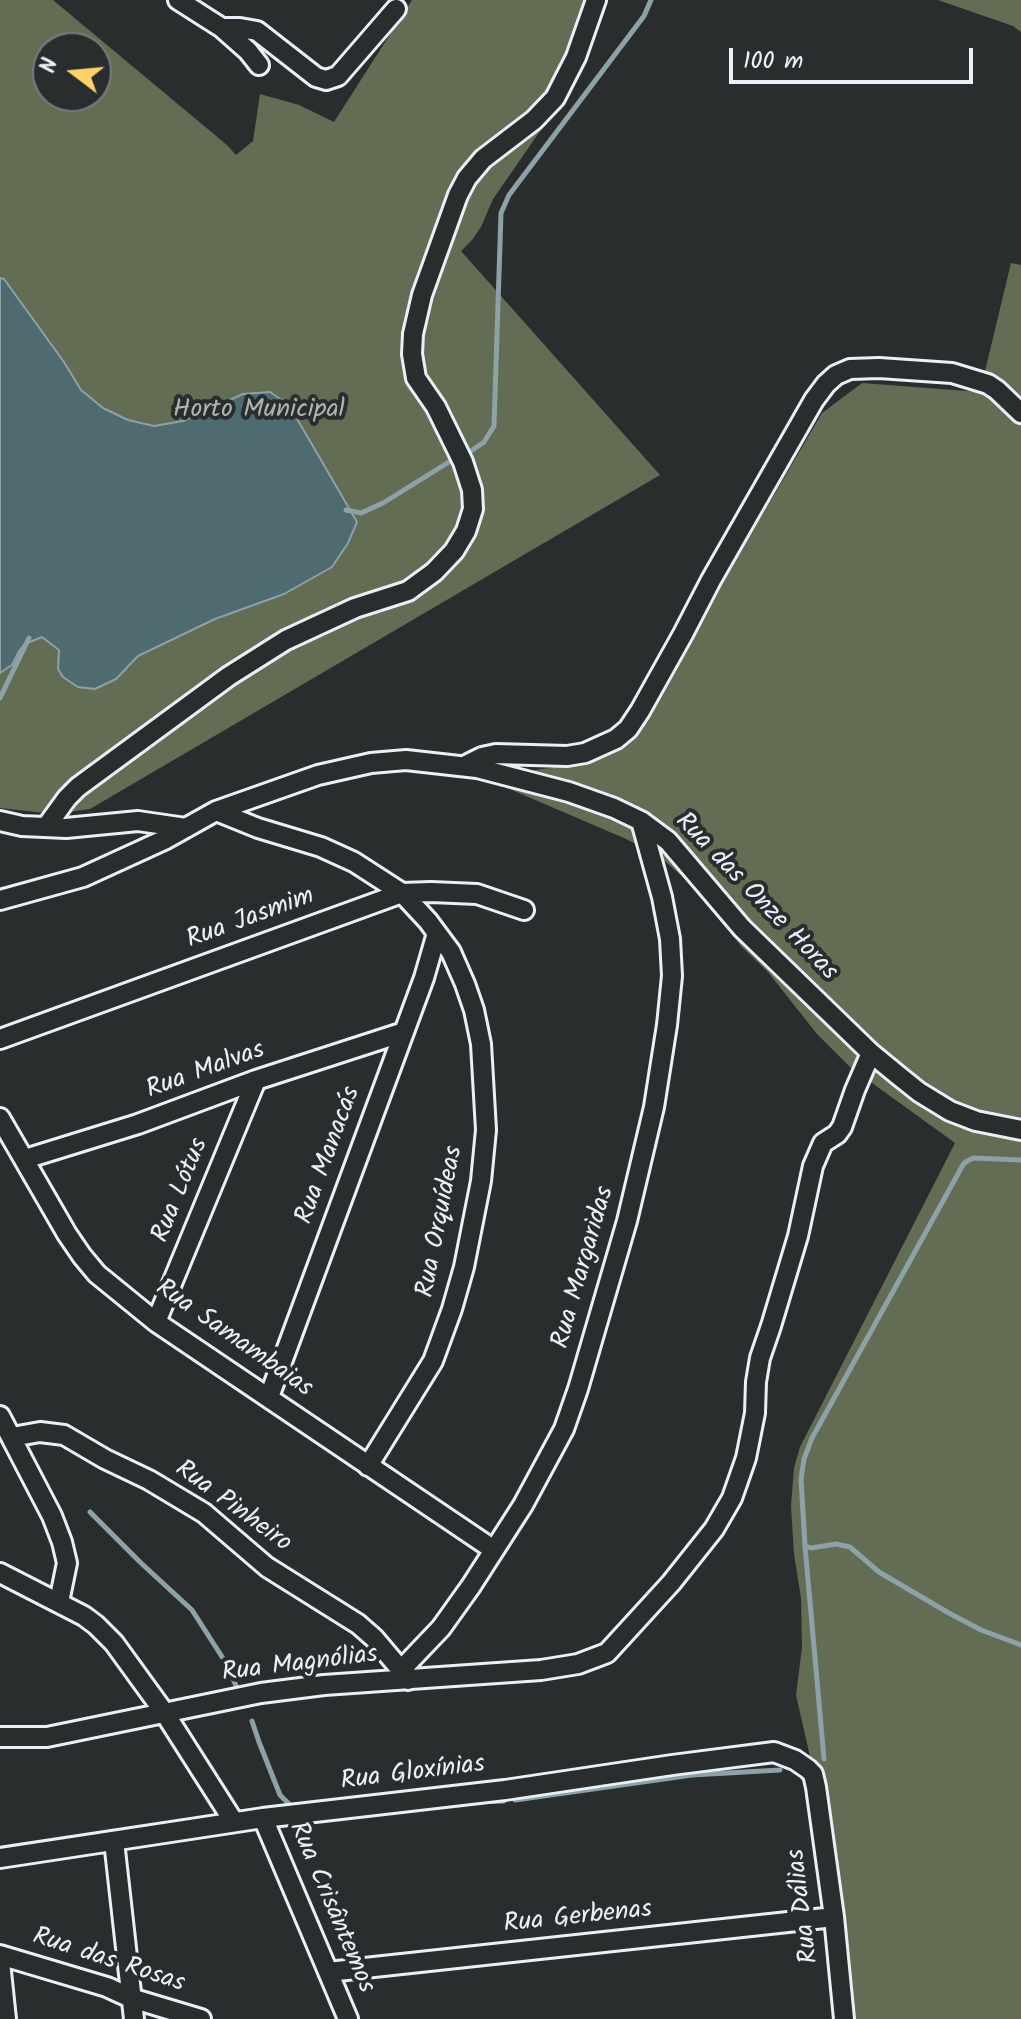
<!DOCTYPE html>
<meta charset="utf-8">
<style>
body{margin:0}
#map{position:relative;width:1021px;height:2019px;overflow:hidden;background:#2a2d2e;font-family:Kalam,sans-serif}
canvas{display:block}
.north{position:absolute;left:32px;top:32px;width:80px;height:80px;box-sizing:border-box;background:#2a2d2e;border:2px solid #767b7f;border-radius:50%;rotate:286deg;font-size:22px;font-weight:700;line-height:32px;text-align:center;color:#e8f1f8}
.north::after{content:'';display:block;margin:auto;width:28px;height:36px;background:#ffd166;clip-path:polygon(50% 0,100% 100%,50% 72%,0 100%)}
.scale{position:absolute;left:729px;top:48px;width:244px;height:36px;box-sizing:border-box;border:4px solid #e8f1f8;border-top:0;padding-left:10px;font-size:24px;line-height:28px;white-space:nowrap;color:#e8f1f8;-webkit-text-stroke:6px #2a2d2e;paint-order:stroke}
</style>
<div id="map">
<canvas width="1021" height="2019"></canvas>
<div class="north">N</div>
<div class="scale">100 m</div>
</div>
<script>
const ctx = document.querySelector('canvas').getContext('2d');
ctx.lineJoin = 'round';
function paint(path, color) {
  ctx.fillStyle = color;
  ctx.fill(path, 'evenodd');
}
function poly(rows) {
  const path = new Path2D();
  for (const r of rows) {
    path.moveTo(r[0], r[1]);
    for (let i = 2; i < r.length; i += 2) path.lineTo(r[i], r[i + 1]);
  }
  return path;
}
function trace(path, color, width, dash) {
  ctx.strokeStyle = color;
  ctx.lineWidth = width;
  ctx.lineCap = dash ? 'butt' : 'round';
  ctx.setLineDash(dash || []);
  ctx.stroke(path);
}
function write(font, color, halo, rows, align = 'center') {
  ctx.font = font + ' Kalam,sans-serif';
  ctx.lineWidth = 8;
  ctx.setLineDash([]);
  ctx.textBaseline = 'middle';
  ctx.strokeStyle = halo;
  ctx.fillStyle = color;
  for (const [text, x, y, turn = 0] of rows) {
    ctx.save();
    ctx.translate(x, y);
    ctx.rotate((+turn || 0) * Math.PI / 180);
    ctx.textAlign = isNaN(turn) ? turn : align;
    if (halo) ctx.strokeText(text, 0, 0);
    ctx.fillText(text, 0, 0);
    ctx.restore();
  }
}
paint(poly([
 [0,0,53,0,227,145,236,155,253,141,260,94,299,105,334,122,412,0,606,0,561,101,493,199,481,227,472,240,461,251,660,475,90,809,55,814,0,808],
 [48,48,96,48,96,96,48,96],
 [938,0,1021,0,1021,32,1013,26],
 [1011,263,1021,265,1021,2019,852,2019,824,1818,796,1695,802,1647,801,1598,794,1554,791,1506,794,1468,800,1447,955,1143,850,1067,817,1034,768,972,741,946,691,884,659,856,626,839,484,778,588,762,630,741,822,413,862,383,980,392]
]), '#626d54');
const water = poly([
 [0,278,4,279,64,362,81,390,103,408,128,420,154,426,183,421,243,394,270,392,289,405,357,522,348,543,332,567,284,594,215,619,138,656,116,679,95,689,78,687,63,677,58,669,59,650,42,637,25,644,19,651,12,665,0,673,0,278]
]);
paint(water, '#4e6b72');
trace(water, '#8ca1a8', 2);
trace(poly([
 [471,451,484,442,494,426,501,213,509,195,644,16,651,0],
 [346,510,361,513,383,503,449,462],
 [0,698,29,638],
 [90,1512,141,1563,192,1610,226,1663,237,1688],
 [805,1546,811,1548,836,1544,850,1547,879,1572,947,1612,981,1630,1021,1645],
 [252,1721,259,1742,280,1795,294,1809],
 [824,1759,805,1546,801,1479,804,1459,812,1438,964,1163,973,1158,1021,1160],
 [515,1800,692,1775,780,1770],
 [473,1802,504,1801]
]), '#8ca1a8', 5);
const minor = poly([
 [178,0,222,28,248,51,259,65],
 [222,28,240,28,257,31,316,77,326,80,338,76,396,9],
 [464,766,482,757,496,754,567,756,585,753,616,739,628,729,640,711,683,634,711,580,814,400,826,384,836,375,850,369,879,368,952,373,988,384,997,390,1021,413],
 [216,811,258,828,321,847,354,862,402,893,428,921,451,952,465,984,474,1010,481,1044,486,1130,481,1181,464,1267,452,1309,433,1361,368,1466],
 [0,821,22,826,66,828,138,821,186,828],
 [46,827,67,798,78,787,229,676,286,640,355,608,408,591,434,572,454,551,466,531,473,509,472,490,463,462,436,407,416,378,412,354,413,334,422,295,458,195,467,178,483,159,534,120,555,98,576,57,596,0],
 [0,900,83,877,166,839,216,811,318,775,371,763,406,760,477,768,569,792,614,808,641,821,668,841,742,928,871,1053,899,1076,919,1092,950,1111,976,1121,1021,1130],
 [0,1039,402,893,431,892,477,894,524,910],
 [0,1118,67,1234,82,1256,97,1274,156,1322,494,1550],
 [25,1159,138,1124,256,1080,404,1032],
 [156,1322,256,1080],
 [269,1397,424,978,437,933],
 [0,1416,52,1516,62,1542,67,1563,59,1602],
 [12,1437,40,1432,64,1435,105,1459,149,1480,204,1513,267,1567,358,1624,374,1638,401,1670],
 [0,1573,84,1616,96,1625,114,1643,164,1712,234,1822],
 [408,1680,401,1670,441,1628,471,1586,523,1505,564,1429,578,1389,627,1221,654,1107,667,1025,672,976,670,939,662,897,641,821],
 [0,1737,47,1737,261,1693,324,1685,541,1670,578,1664,607,1653,671,1583,714,1529,732,1498,746,1458,755,1413,756,1382,760,1358,771,1326,798,1236,813,1166,823,1143,837,1134,842,1127,855,1090,871,1053],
 [263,1818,348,2019],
 [114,1841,134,2019],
 [0,1858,263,1818,505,1790,672,1765,774,1752,795,1760,808,1769,813,1774,816,1787,834,1917,844,2019],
 [0,1955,107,1987,131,1998,201,2019],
 [0,1962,6,2019],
 [328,1972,834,1917]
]);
trace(minor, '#e8f1f8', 24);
trace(minor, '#2a2d2e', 18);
write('26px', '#acb6ae', '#2a2d2e', [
 ["Horto Municipal",259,412]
]);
write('26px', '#e8f1f8', '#2a2d2e', [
 ["Rua das Onze Horas",755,898,46],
 ["Rua Jasmim",251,920,-20],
 ["Rua Malvas",206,1072,-20],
 ["Rua Manacás",330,1156,-70],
 ["Rua Lótus",182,1191,-68],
 ["Rua Orquídeas",442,1222,-79],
 ["Rua Margaridas",585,1268,-74],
 ["Rua Samambaias",233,1340,35],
 ["Rua Pinheiro",232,1508,36],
 ["Rua Magnólias",300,1666,-7],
 ["Rua Gloxínias",413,1775,-7],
 ["Rua Dálias",805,1906,-97],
 ["Rua Crisântemos",330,1908,67],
 ["Rua Gerbenas",578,1919,-6],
 ["Rua das Rosas",108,1962,18]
]);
</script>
